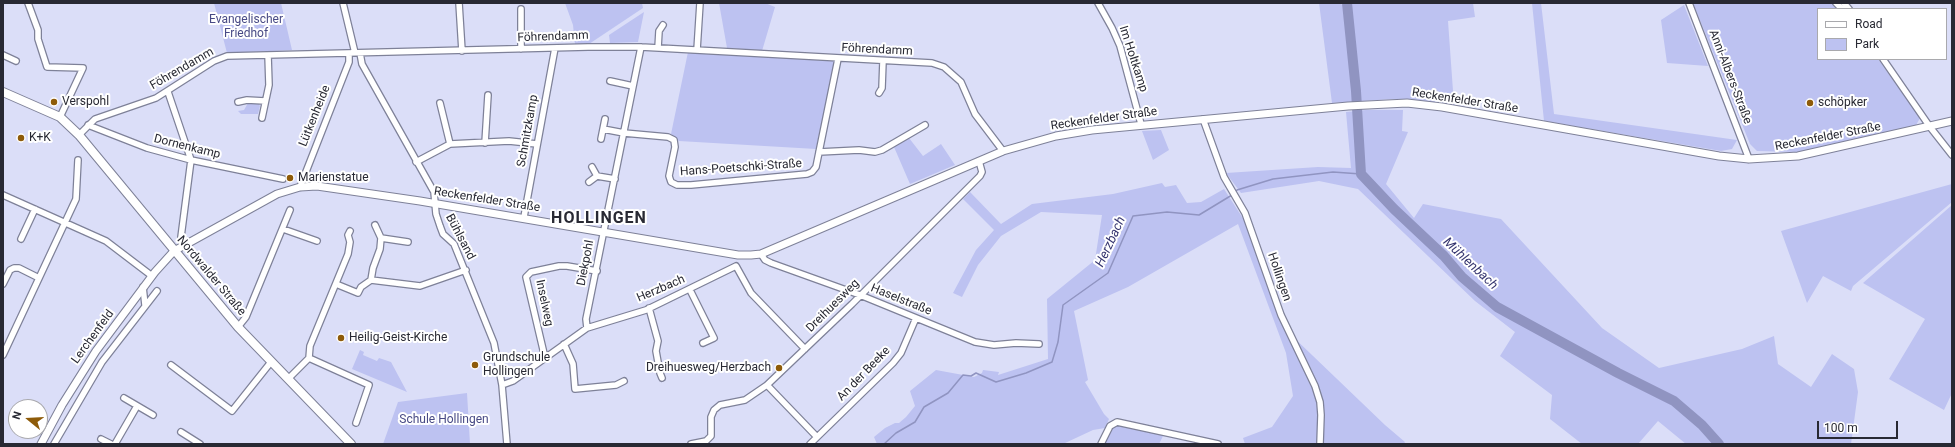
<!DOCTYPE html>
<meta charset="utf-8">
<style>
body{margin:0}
#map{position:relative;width:1955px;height:447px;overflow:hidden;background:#dbdef8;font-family:Roboto,sans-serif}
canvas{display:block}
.frame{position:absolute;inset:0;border:4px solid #282933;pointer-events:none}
.legend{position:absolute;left:1817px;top:8px;width:130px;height:52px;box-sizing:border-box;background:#fff;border:1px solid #a9a9ad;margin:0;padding:5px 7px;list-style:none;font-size:12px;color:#282933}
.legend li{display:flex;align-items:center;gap:8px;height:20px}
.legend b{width:20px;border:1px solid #a9a9ad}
.north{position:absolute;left:8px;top:399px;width:40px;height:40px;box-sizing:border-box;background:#fff;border:1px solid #a9a9ad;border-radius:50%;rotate:288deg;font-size:11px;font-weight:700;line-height:16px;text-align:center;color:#282933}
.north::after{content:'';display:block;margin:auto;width:14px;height:18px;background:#8e5b09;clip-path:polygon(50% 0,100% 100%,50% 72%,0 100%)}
.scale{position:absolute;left:1817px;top:421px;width:81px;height:18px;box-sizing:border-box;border:2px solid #282933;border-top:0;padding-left:5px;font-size:12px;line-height:14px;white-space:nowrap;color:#282933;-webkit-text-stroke:3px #fff;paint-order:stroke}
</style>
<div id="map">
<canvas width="1955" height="447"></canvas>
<div class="frame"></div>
<ul class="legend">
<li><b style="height:5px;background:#fff"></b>Road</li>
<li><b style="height:11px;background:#bdc2f1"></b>Park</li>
</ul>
<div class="north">N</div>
<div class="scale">100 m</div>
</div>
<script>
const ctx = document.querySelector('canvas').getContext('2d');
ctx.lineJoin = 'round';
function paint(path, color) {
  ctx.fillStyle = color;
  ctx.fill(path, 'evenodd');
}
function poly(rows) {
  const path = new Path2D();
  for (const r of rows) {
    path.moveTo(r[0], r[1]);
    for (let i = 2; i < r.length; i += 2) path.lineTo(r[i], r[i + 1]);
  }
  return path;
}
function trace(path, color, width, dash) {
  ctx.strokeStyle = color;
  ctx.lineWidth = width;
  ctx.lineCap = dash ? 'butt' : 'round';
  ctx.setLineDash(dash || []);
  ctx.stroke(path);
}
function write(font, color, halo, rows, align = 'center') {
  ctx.font = font + ' Roboto,sans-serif';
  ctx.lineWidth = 4;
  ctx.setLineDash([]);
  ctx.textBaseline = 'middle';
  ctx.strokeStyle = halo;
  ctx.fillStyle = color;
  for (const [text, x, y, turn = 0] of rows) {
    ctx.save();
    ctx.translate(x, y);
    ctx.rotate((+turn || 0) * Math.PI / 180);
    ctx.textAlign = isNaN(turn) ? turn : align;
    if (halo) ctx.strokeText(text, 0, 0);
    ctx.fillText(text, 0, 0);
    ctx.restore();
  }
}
paint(poly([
 [214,3,281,3,292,50,227,53],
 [565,3,642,3,643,8,589,44,575,44,573,25],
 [719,3,765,3,775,7,762,51,727,48],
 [1319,3,1341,3,1342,5,1350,3,1473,3,1475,17,1448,21,1454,105,1413,100,1393,99,1332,103],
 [1532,3,1541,3,1554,114,1737,140,1732,149,1721,151,1544,121],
 [1693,3,1831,3,1837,9,1818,9,1818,59,1878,59,1920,118,1915,127,1797,152,1757,151,1750,144],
 [1684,5,1708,66,1667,63,1661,20],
 [644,12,638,42,610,43,609,35],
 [688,52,835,61,816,149,679,141,671,134],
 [248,103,258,103,260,106,258,114,241,114,238,111,244,110],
 [1366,110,1403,110,1402,131,1408,132,1386,184,1414,218,1423,204,1501,219,1602,328,1659,368,1742,349,1774,336,1778,364,1811,387,1832,354,1854,369,1858,392,1851,444,1686,444,1658,421,1638,444,1582,444,1550,419,1552,395,1500,356,1515,332,1475,301,1358,189,1319,181,1241,193,1226,173,1318,167,1351,168,1346,112],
 [1161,130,1169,150,1153,160,1142,131],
 [909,138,923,156,941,144,955,165,910,184,894,147],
 [1162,183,1165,187,1176,185,1187,203,1201,202,1224,189,1244,220,1271,293,1288,332,1385,425,1405,442,1404,444,1245,444,1243,438,1272,427,1293,396,1286,353,1238,224,1128,287,1074,311,1088,380,1085,382,1104,414,1109,419,1105,428,1093,430,1063,444,877,444,874,437,885,428,895,423,899,423,906,417,915,406,910,391,936,370,974,377,982,373,983,370,999,372,998,375,1048,359,1047,299,1095,260,1102,215,1041,212,1001,236,978,265,962,297,953,293,976,250,994,230,963,199,970,192,1001,224,1032,204,1113,194],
 [1952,184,1952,202,1853,286,1851,291,1823,276,1807,303,1781,231],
 [1952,205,1952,393,1944,410,1889,379,1925,319,1863,283],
 [360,350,364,352,363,355,377,361,379,358,391,362,407,392,352,369],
 [467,393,470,444,383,444,398,402],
 [1117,425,1126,425,1164,434,1159,444,1104,444,1112,429]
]), '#bdc2f1');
trace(poly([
 [1234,193,1237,190,1273,179,1333,172,1361,174],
 [884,444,896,433,915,422,924,407,948,393,963,375,971,376,976,373,996,382,1026,373,1052,362,1058,342,1063,305,1108,273,1133,216,1167,212,1199,215,1232,195]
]), '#9094c1', 1.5);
trace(poly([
 [1347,3,1356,91,1361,174,1394,209,1444,256,1462,277,1497,307,1618,373,1674,401,1702,425,1719,444]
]), '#9094c1', 10);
const minor = poly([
 [28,3,38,30,38,39,47,67,83,68,60,117],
 [343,3,355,53],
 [459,3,462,51],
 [1098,3,1112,28,1120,46,1141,124],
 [1689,3,1749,159],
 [1836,3,1842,9],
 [1844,3,1849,9],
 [521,9,521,49],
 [658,48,659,31,663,25],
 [697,50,700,3],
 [360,53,362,64,434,192,436,214,440,226,443,234,454,244,494,343,502,385,507,444],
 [3,55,16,61],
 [1883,59,1930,127,1952,155],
 [610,81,633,86],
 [168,92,191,160,181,237],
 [879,93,882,88,883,61],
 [238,102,247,100,265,101],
 [440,103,450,144],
 [262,118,269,85,268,55],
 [1203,119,1224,177,1245,213,1281,315,1315,386,1320,402,1321,415,1320,444],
 [88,125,147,148,191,160,283,179],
 [603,129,624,133,668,137,674,140,675,147,669,176,671,182,677,185,691,185,807,174,812,172,816,167,838,59],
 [79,135,95,119,156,98,214,61,227,56,588,47,641,47,932,63,944,67,961,82,975,114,1003,151],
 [601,139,605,119],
 [485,143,488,95],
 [819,152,859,150,875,152,882,150,925,125],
 [416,162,450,144,509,141,537,144],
 [597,176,615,179],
 [589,182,597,176,592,167],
 [300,187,349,62,349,53],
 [3,195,106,241,152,276],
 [524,217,555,48],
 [375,225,381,238],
 [283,229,317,241],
 [21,239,35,209],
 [761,254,765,260,771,263,860,295,975,342,994,345,1016,343,1039,344],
 [371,280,373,268,380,249,381,238,408,242],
 [3,284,10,270,14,268,19,268,39,278],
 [336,284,358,293,361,287,371,280,420,286,466,270],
 [143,287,145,305],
 [690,290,714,338,703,343],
 [649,308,658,341,656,351,660,373,662,378],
 [238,327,246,317,290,210],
 [587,328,586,319,641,47],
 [564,344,573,364,575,389,616,385,624,381],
 [3,355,76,199,78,160],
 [309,358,369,385,356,423],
 [545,358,526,277,531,272,559,266,567,266,597,271],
 [171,365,232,411,271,362],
 [288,379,309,358,310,346,348,254,350,242,348,235,350,231],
 [502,385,513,381,587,328,646,310,736,266,751,293,805,349],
 [767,385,817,437],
 [124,398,153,415],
 [181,432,200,444],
 [101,439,111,444],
 [54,444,102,362,157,291],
 [115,444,137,406],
 [691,444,706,441,711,436,711,417,714,410,720,405,745,400,767,385,852,304,980,176,982,172,979,161],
 [810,444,893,363,901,353,916,318],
 [1101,444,1110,426,1117,422,1218,444]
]);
const tertiary = poly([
 [41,444,62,405,96,351,155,272,174,251,277,194,300,187,317,186,420,201,738,255,751,255,761,254,1003,151,1056,136,1092,130,1348,106,1407,103,1442,107,1719,156,1749,159,1798,156,1952,121]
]);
const secondary = poly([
 [3,92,60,117,79,135,238,327,351,444]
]);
trace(minor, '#7e8198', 8);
trace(tertiary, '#7e8198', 9);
trace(secondary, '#7e8198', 10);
trace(minor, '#fff', 5.5);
trace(tertiary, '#fff', 7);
trace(secondary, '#fff', 8);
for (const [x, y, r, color] of [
 [54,102,4,"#8e5b09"],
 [1810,103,4,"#8e5b09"],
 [21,138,4,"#8e5b09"],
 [290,178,4,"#8e5b09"],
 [341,338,4,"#8e5b09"],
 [475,365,4,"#8e5b09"],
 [779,368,4,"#8e5b09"]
]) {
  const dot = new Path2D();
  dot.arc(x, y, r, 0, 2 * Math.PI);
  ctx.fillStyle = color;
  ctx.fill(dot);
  trace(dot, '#fff', 1.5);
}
write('12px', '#484a85', '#fff', [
 ["Evangelischer",246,20],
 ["Friedhof",246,34],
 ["Schule Hollingen",444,420]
]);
write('12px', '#282933', '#fff', [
 ["Föhrendamm",553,37,-2],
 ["Föhrendamm",877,50,3],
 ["Im Holtkamp",1133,59,72],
 ["Föhrendamm",182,69,-30],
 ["Anni-Albers-Straße",1730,77,69],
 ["Reckenfelder Straße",1465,101,9],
 ["Lütkenheide",315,116,-68],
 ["Reckenfelder Straße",1104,119,-8],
 ["Schmitzkamp",528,131,-80],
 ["Reckenfelder Straße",1828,137,-11],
 ["Dornenkamp",187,147,14],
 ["Hans-Poetschki-Straße",741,168,-4],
 ["Reckenfelder Straße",487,200,9],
 ["Bühlsand",460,237,62],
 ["Diekpohl",586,263,-79],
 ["Nordwalder Straße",211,276,50],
 ["Hollingen",1279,277,71],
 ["Herzbach",661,289,-23],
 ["Haselstraße",901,300,22],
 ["Inselweg",544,303,78],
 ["Dreihuesweg",833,306,-45],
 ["Lerchenfeld",93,337,-54],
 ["An der Beeke",864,374,-46]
]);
write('12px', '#282933', '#fff', [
 ["Verspohl",62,102],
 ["schöpker",1818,103],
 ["K+K",29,138],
 ["Marienstatue",298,178],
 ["Heilig-Geist-Kirche",349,338],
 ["Grundschule",483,358],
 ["Hollingen",483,372],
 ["Dreihuesweg/Herzbach",771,368,"right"]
], 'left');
write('italic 13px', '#363670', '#fff', [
 ["Herzbach",1111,242,-65],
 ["Mühlenbach",1470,264,43]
]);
ctx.letterSpacing = '1px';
write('bold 16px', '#282933', '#fff', [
 ["HOLLINGEN",599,219]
]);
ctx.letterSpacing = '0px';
</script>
